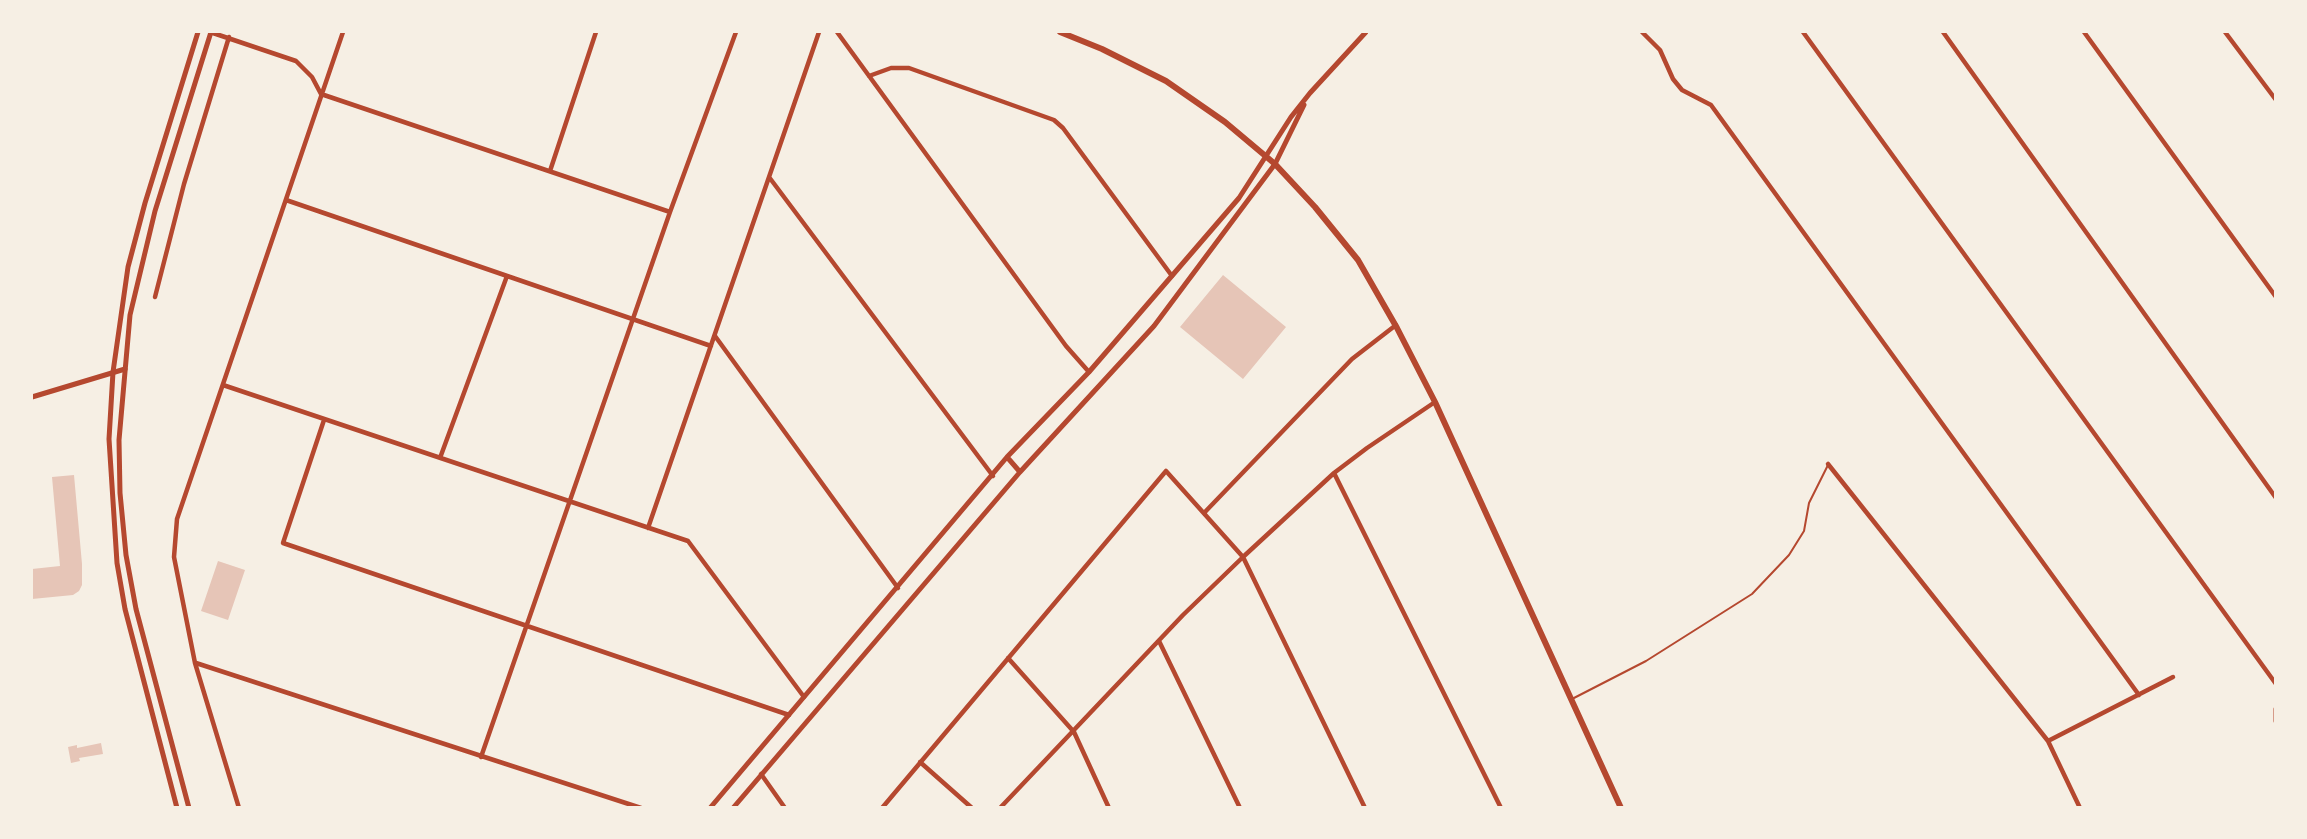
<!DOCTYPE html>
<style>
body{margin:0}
#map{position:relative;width:2307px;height:839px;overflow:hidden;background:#f6efe4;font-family:Overpass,sans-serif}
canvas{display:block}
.frame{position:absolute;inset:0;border:33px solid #f6efe4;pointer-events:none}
</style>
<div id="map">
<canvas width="2307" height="839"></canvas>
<div class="frame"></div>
</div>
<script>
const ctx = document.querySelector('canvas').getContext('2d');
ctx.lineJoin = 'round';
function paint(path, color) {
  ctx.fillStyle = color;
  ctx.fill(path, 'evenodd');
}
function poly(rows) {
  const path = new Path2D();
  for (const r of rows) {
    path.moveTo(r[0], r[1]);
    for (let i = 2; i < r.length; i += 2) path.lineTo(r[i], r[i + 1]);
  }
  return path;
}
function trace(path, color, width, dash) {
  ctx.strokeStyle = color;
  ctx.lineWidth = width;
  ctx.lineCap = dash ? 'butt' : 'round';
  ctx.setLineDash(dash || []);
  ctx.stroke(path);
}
paint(poly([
 [1223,275,1286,327,1243,379,1180,327],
 [74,475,82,564,82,585,79,591,73,595,32,599,32,569,60,566,52,477],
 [218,561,245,570,228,620,201,611],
 [101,743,103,754,79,758,80,761,71,763,68,747,77,745,77,748]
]), '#e6c5b7');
trace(poly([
 [1572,699,1646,661,1752,594,1789,555,1804,531,1809,503,1828,465]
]), '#b5482f', 2);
trace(poly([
 [210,32,296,61,312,77,321,94,670,212],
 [837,32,1066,346,1089,372],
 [1642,32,1660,50,1673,79,1682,90,1711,105,2139,695],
 [1803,32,2276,684],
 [1943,32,2276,498],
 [2084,32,2276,297],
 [2225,32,2276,100],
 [869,76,891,68,909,68,1054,120,1063,128,1172,276],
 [550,171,596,32],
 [769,177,993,476],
 [286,200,711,346],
 [155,297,184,184,229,37],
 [715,336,898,588],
 [223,385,688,541,804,697],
 [324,420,283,543,789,715],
 [440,458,507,276],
 [1828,464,2048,741,2080,808],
 [1334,473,1501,808],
 [1204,513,1352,359,1396,325],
 [648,528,819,32],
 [1159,641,1240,808],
 [1008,658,1074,732,1109,808],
 [196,663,641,808],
 [2048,741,2173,677],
 [481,757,670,212,736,32],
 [920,762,972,808],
 [761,774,785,808],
 [239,808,195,663,174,557,177,519,343,32],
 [882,808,1166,471,1243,557,1365,808],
 [1000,808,1183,615,1243,557,1334,473,1367,448,1435,402]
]), '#b5482f', 4.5);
trace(poly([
 [32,397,125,369],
 [2276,709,2276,721]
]), '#b5482f', 5);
trace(poly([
 [1007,457,1020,472],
 [177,808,125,609,117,563,109,439,113,372,128,267,145,203,198,32],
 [189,808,136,609,126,555,120,493,119,440,130,315,155,211,211,32],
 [710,808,1007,457,1089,372,1239,198,1291,117,1310,93,1366,32],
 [733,808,1020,472,1154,326,1275,164,1304,105]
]), '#b5482f', 5);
trace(poly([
 [1060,32,1102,49,1166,81,1225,122,1275,164,1315,207,1358,260,1397,328,1435,402,1621,808]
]), '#b5482f', 6);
</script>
